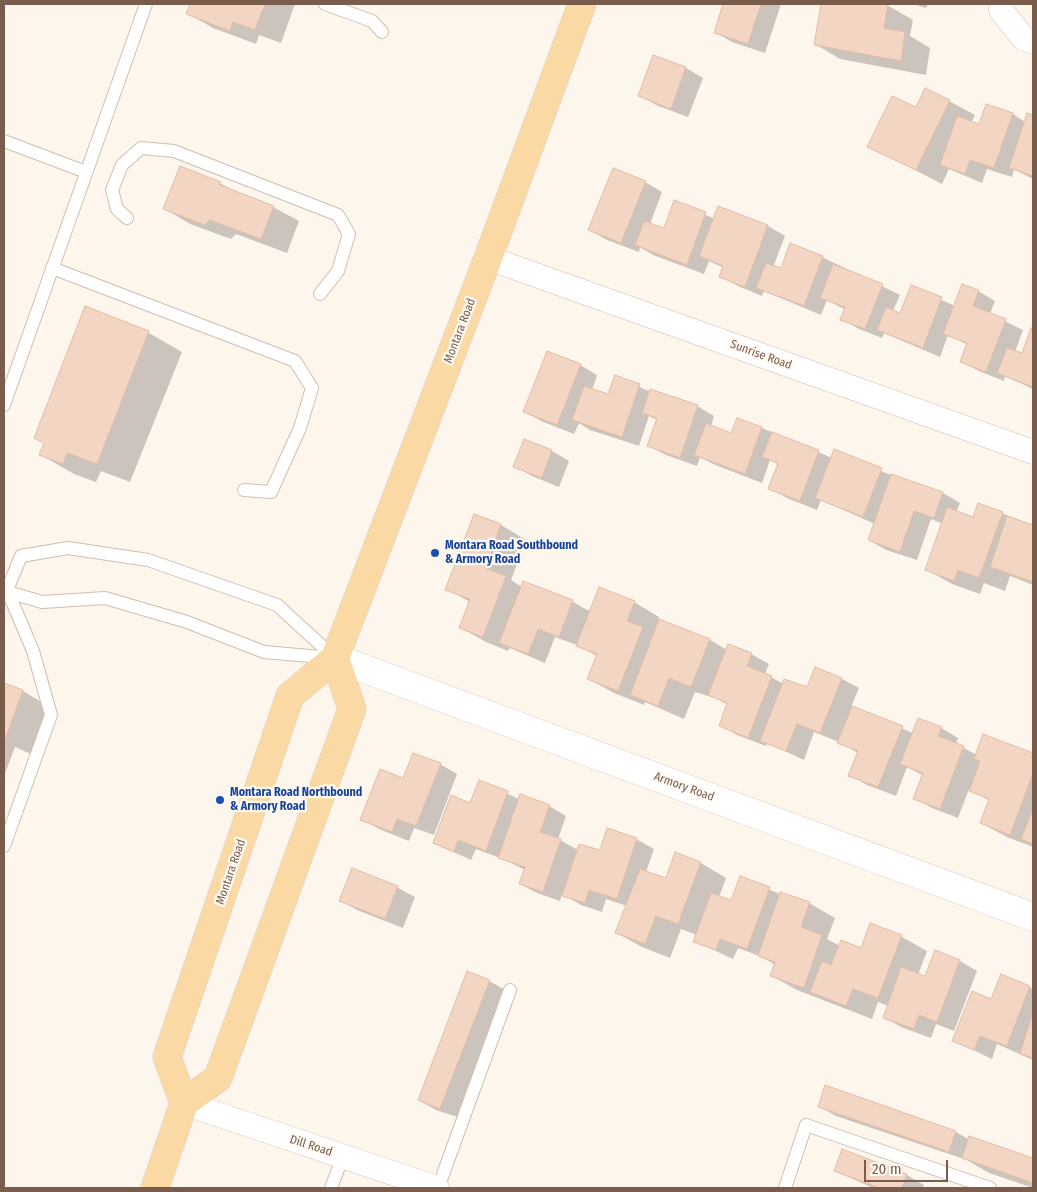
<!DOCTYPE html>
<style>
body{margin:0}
#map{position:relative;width:1037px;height:1192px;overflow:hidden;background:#fdf6ec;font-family:"Fira Sans Condensed",sans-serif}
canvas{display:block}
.frame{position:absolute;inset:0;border:5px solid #7a5c4d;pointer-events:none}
.scale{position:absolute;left:864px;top:1160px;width:84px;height:22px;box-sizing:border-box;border:2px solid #7a5c4d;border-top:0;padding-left:6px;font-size:15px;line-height:18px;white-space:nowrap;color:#7a5c4d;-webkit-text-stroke:4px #fffaf3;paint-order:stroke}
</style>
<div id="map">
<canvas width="1037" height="1192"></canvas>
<div class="frame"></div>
<div class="scale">20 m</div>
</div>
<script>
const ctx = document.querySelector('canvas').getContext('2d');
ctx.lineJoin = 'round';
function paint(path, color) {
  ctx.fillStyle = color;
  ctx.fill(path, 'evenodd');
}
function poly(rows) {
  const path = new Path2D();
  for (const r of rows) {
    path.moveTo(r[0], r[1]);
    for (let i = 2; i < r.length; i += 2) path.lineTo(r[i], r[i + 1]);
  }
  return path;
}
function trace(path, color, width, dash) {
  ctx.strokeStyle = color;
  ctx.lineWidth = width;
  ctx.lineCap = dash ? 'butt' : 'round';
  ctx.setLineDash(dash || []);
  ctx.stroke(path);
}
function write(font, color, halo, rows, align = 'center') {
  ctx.font = font + ' "Fira Sans Condensed",sans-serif';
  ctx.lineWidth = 4.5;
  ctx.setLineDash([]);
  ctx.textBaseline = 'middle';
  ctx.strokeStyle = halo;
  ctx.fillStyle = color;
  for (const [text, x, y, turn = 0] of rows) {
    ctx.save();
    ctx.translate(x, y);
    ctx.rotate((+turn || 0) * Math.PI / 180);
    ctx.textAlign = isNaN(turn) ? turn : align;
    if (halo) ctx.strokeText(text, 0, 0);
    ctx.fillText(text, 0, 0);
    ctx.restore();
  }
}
paint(poly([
 [191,4,295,4,281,43,259,35,256,44,213,28,187,13],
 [724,4,781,4,765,53,732,42,715,32],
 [822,4,879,4,887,5,913,20,910,36,930,48,926,75,840,59,815,44],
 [913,4,928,4,926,8],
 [654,57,686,68,703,78,688,117,656,105,639,95],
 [949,101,975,115,971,123,980,126,987,105,1013,114,1025,122,1028,114,1033,116,1033,179,1014,169,1012,177,987,169,982,183,949,169,942,184,869,146,916,109],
 [645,182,662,192,650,224,664,230,675,202,715,219,719,207,768,226,785,236,773,267,781,270,822,257,900,295,893,311,901,314,912,287,955,306,978,291,995,301,990,314,1023,330,1015,352,1022,355,1033,330,1033,389,1005,376,1004,381,979,371,962,362,968,345,948,335,940,357,884,333,882,338,859,329,842,319,846,310,827,300,821,315,764,291,762,296,738,286,721,276,724,268,709,261,704,274,653,255,640,247,639,252,607,240,590,230],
 [220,183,239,194,273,207,299,221,287,253,236,234,231,239,190,224,165,209],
 [86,308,149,333,182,352,130,482,101,471,96,482,74,474,41,455],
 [580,365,597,375,592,390,609,396,616,377,651,392,697,406,714,416,711,426,732,434,762,428,832,458,835,451,895,477,943,493,960,503,956,512,973,518,1002,513,1033,526,1033,585,1010,576,1005,591,984,583,980,594,952,584,927,570,943,524,931,519,917,560,886,550,869,540,875,524,821,500,817,510,787,498,770,488,779,465,770,460,762,483,713,464,700,457,697,466,666,455,649,446,657,420,649,416,639,446,590,430,579,423,574,434,541,421,524,411],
 [552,451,569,461,559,487,532,476,515,466],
 [475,515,501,525,526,540,511,580,522,587,524,583,573,602,591,612,634,602,659,617,658,620,710,640,727,650,751,654,769,664,765,674,784,684,808,689,816,668,842,679,859,688,851,707,913,733,941,728,958,738,956,744,977,755,984,736,1033,754,1033,847,1007,837,981,823,990,801,969,789,958,818,932,808,915,798,924,776,907,767,896,796,867,785,850,775,858,753,839,742,814,732,804,760,767,743,766,746,737,735,720,725,728,705,718,699,695,692,684,719,645,702,644,705,614,693,589,679,597,656,577,645,555,637,545,663,510,648,508,651,486,642,461,628,470,602,447,589],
 [4,684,23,691,48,706,31,754,15,747,4,776],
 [440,764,457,774,434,835,414,828,409,841,379,829,362,819,404,780],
 [479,781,519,799,549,806,566,816,558,839,578,850,601,852,636,839,654,849,646,872,666,880,676,854,701,863,726,878,719,897,731,902,741,878,780,894,809,903,835,918,827,939,840,946,862,950,871,924,902,937,927,951,918,975,926,978,936,952,960,961,977,971,954,1031,936,1024,931,1038,901,1027,884,1017,888,1006,878,1002,872,1019,797,990,772,976,775,965,762,957,738,948,733,959,694,941,697,935,681,929,670,958,642,947,617,933,627,906,606,899,602,912,581,905,562,894,560,901,537,893,520,884,525,870,503,859,476,849,471,860,434,843,471,804],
 [352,870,398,888,415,897,403,928,357,910,340,900],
 [1001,975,1033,989,1033,1060,997,1044,992,1059,954,1041,992,1001],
 [489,981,507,991,458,1117,436,1110,419,1100],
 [826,1087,956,1132,970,1140,970,1138,1033,1160,1033,1188,989,1173,967,1160,836,1116,819,1106],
 [835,1171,907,1175,924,1185,922,1188,873,1188]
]), '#0003');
const building = poly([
 [190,4,265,4,255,30,233,22,230,31,186,14,190,4],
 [723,4,761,4,748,44,714,33,723,4],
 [821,4,888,4,884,28,905,32,901,61,814,45,821,4],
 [653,55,686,67,671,109,638,96,653,55],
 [925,88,950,100,916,170,867,147,892,96,916,107,925,88],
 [986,104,1013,113,994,168,970,160,965,174,940,165,957,116,979,124,986,104],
 [1027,113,1033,115,1033,176,1009,168,1027,113],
 [180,166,221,182,220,185,274,206,261,239,210,220,205,225,163,209,180,166],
 [613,168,646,181,621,243,588,230,613,168],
 [674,200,706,212,687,265,635,245,644,221,664,228,674,200],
 [718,206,768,225,745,287,719,277,723,266,699,256,718,206],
 [790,243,823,256,804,306,756,288,766,263,781,268,790,243],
 [833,264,883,284,865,329,840,320,845,307,820,298,833,264],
 [962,284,979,290,973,306,1006,319,986,372,960,362,967,343,943,334,962,284],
 [911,285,942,297,923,348,877,330,886,307,900,313,911,285],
 [85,306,149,331,97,464,67,453,63,464,39,455,44,443,34,438,85,306],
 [1031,328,1033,329,1033,387,997,373,1007,348,1022,353,1031,328],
 [547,351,581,364,557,425,523,412,547,351],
 [615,375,640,384,622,437,572,420,584,386,608,394,615,375],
 [650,389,698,405,680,458,647,446,657,418,642,413,650,389],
 [737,418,762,427,745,474,694,455,706,423,731,433,737,418],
 [772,432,819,450,800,501,768,489,778,463,762,457,772,432],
 [524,439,552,450,542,478,513,467,524,439],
 [834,449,882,468,863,517,815,498,834,449],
 [891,474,943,492,934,518,914,511,900,552,868,540,891,474],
 [978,503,1003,512,979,578,958,570,954,581,925,570,947,507,973,517,978,503],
 [474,514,501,524,485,568,506,576,483,637,459,628,470,599,445,590,474,514],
 [1007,516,1033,525,1033,582,990,567,1007,516],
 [523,581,573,600,559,637,538,629,528,654,499,643,523,581],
 [599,587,635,601,627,621,643,627,618,691,587,679,597,654,576,646,599,587],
 [659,619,710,639,691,687,669,678,658,706,630,695,659,619],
 [728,644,752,653,747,666,772,676,748,738,719,726,727,703,708,695,728,644],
 [815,667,842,678,820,733,797,724,786,751,760,741,784,679,807,687,815,667],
 [4,683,23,690,5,740,4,739,4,683],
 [852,706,903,726,878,787,848,776,858,751,837,743,852,706],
 [918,718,942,727,938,736,964,746,940,809,913,799,923,773,900,764,918,718],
 [983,734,1033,753,1033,773,1010,835,980,823,989,799,969,791,980,761,974,759,983,734],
 [413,753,441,763,416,826,397,819,392,832,360,820,380,769,403,778,413,753],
 [479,780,508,791,486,851,458,840,454,852,433,843,451,795,470,803,479,780],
 [520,794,550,805,540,832,561,839,543,892,519,884,525,867,498,858,520,794],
 [1033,808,1033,844,1021,839,1033,808],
 [607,828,637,838,617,899,589,890,585,903,562,896,579,844,600,850,607,828],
 [675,852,701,862,678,924,656,916,645,944,615,933,640,869,666,878,675,852],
 [352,868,398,886,385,919,339,901,352,868],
 [740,876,770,887,747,949,720,939,716,950,693,942,711,893,731,900,740,876],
 [780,892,810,902,801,927,822,935,804,988,770,976,775,962,758,956,780,892],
 [870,923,902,935,878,998,853,989,846,1006,810,992,822,961,831,965,841,940,861,948,870,923],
 [935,950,960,960,937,1022,919,1015,914,1029,883,1018,901,967,925,976,935,950],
 [467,971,490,980,440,1109,418,1100,467,971],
 [1001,974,1030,986,1007,1046,980,1036,974,1050,952,1041,972,991,991,999,1001,974],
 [1033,1012,1033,1058,1020,1054,1033,1012],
 [825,1085,956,1131,949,1152,818,1107,825,1085],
 [969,1136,1033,1158,1033,1183,962,1158,969,1136],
 [842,1149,907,1174,902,1188,879,1188,834,1171,842,1149]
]);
paint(building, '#f3d5c3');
trace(building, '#e6bba3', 1);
const lane = poly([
 [325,4,372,21,382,32],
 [4,141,86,172],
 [127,218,117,209,112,190,122,165,141,148,174,151,338,215,349,234,338,271,320,294],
 [52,268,295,361,312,388,300,428,271,492,244,490],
 [4,405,146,4],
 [7,590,21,556,68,548,148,560,277,605,335,658],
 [4,591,42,602,105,598,187,622,264,652,332,658],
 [4,846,51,715,33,651,5,585],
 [331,1188,343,1156],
 [438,1188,510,990],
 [785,1188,806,1125,990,1188]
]);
const street = poly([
 [1001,4,1001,10,1024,39,1033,42],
 [488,258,1033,452],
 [184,1103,437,1188]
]);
const secondary = poly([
 [335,658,1033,917]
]);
const primary = poly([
 [184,1103,167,1057,290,696,335,658,488,258,582,4],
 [155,1188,184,1103,218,1078,352,709,335,658]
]);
trace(lane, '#d1beb0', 14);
trace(street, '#d1beb0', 25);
trace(secondary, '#d6c0b0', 29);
trace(primary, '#dad1cd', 29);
trace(lane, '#fff', 12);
trace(street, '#fff', 24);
trace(secondary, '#fff', 28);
trace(primary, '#fbd9a5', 28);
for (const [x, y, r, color] of [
 [435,553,5,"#1a4fb4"],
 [220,800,5,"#1a4fb4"]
]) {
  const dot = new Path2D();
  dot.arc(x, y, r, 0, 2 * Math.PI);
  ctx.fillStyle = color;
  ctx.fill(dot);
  trace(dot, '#fffaf3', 2);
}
write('12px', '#7a5c4d', '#fffaf3', [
 ["Montara Road",460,331,-69],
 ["Sunrise Road",761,355,20],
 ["Armory Road",684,787,20],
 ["Montara Road",231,872,-71],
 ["Dill Road",311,1146,18]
]);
write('bold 12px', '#164399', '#fffaf3', [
 ["Montara Road Southbound",445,546],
 ["& Armory Road",445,560],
 ["Montara Road Northbound",230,793],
 ["& Armory Road",230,807]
], 'left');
</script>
